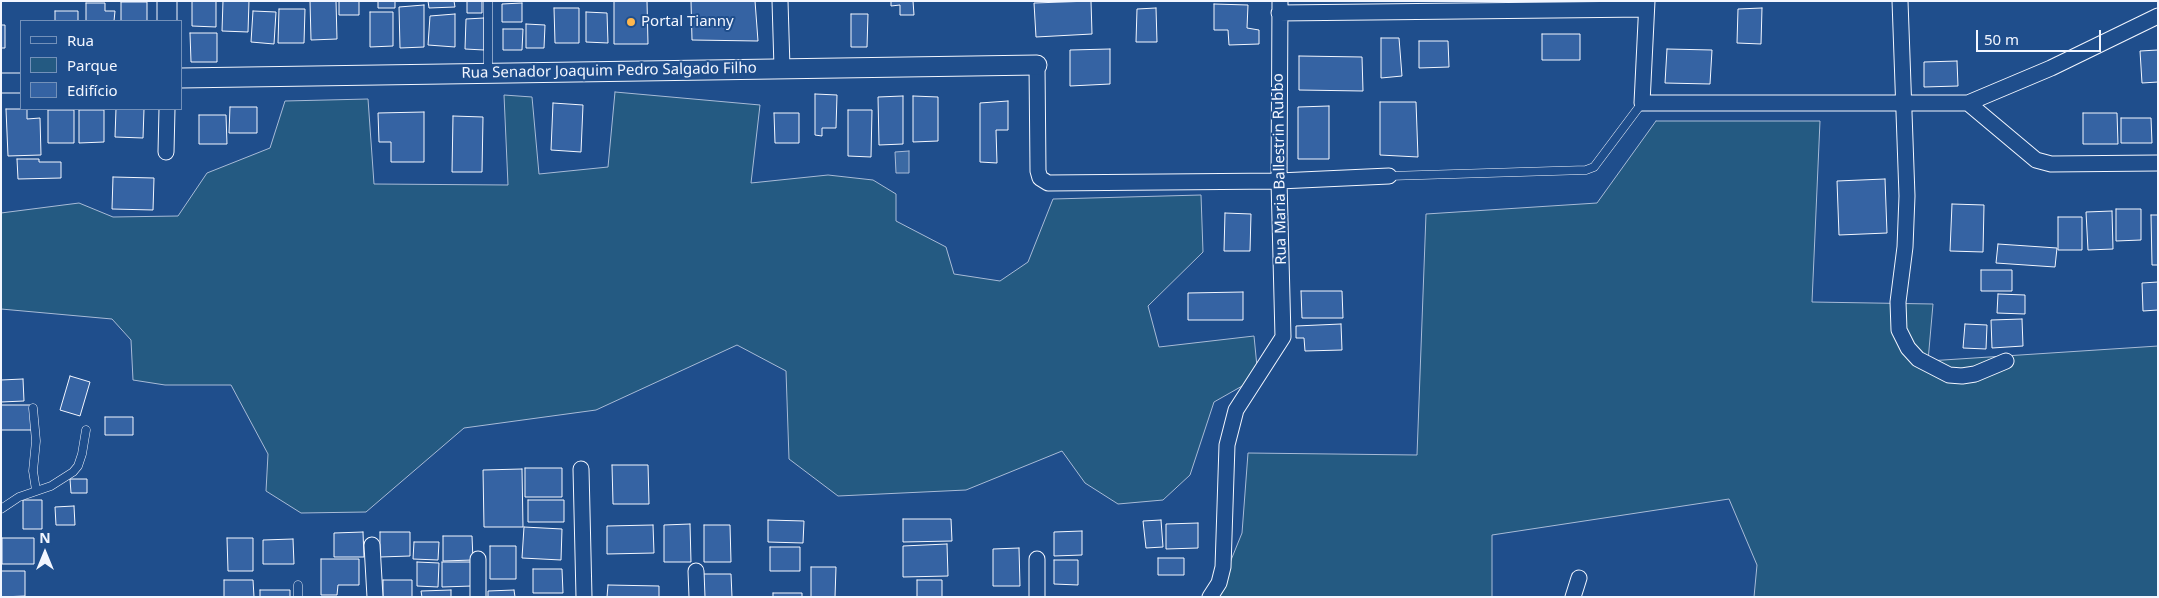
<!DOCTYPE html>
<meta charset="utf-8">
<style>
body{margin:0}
#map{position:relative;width:2159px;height:598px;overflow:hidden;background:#1f4e8c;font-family:"Noto Sans",sans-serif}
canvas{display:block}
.frame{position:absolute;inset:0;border:2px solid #f2f6ff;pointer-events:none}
.legend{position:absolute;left:20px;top:20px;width:162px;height:90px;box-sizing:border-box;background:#1f4e8c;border:1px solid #7391ba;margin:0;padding:6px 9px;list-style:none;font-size:15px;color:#f2f6ff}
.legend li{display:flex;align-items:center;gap:10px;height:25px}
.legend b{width:25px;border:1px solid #7391ba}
.north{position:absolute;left:20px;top:528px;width:50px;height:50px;-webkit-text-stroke:4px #1f4e8c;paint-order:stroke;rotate:0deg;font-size:14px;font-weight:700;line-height:20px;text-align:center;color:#f2f6ff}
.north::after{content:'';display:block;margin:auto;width:18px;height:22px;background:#f2f6ff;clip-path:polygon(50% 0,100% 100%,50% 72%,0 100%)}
.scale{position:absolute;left:1976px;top:30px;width:125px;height:22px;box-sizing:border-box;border:2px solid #f2f6ff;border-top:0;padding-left:6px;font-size:15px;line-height:18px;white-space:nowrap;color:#f2f6ff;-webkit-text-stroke:4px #1f4e8c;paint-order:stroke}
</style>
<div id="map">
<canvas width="2159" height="598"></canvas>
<div class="frame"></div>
<ul class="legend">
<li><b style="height:6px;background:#1f4e8c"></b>Rua</li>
<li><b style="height:14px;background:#245a82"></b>Parque</li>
<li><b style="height:14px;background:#3563a3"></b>Edifício</li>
</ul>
<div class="north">N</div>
<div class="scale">50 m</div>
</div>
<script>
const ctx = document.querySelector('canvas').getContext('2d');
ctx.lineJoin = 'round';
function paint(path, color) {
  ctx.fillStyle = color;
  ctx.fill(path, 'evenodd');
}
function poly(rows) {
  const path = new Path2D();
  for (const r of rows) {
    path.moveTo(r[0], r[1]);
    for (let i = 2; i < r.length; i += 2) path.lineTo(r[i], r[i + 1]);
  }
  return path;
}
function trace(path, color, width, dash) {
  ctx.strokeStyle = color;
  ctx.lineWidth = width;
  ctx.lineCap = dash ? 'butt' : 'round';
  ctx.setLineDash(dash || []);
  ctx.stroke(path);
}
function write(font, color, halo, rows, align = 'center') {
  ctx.font = font + ' "Noto Sans",sans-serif';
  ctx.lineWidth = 4;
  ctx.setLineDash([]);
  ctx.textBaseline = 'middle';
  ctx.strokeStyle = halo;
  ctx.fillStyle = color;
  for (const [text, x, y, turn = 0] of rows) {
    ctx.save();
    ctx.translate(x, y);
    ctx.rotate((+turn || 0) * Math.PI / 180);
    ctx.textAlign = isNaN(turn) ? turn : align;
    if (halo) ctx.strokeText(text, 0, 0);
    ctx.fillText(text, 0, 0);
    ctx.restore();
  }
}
const green = poly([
 [615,92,760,105,751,183,828,175,873,180,896,194,896,221,946,247,954,274,1000,281,1028,262,1053,199,1201,195,1203,252,1148,306,1159,347,1254,336,1258,377,1214,402,1190,475,1163,500,1118,504,1085,483,1062,451,966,490,838,496,789,459,786,371,737,345,596,410,464,428,366,512,301,513,266,491,268,454,231,385,165,385,133,380,131,340,112,319,1,309,1,213,79,203,113,217,178,216,207,173,270,148,285,101,368,99,374,184,508,185,504,95,532,97,539,174,608,167,615,92],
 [1656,121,1820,121,1812,302,1933,304,1928,361,2158,346,2158,597,1754,597,1757,565,1729,499,1492,535,1492,597,1216,597,1242,533,1248,453,1417,455,1426,214,1597,203,1656,121]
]);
paint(green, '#245a82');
trace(green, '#a8bbd7', 1);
const water = poly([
 [909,151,909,173,896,173,895,152,909,151]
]);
paint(water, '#3b69a3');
trace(water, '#a8bbd7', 1);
const building = poly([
 [192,1,216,1,216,27,192,26,192,1],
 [223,1,249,1,248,32,222,31,223,1],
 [310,1,336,1,337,39,311,40,310,1],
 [339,1,359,1,359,15,339,15,339,1],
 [378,1,395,1,395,8,378,8,378,1],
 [428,1,454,1,455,7,429,8,428,1],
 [467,1,482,1,482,13,467,13,467,1],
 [614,1,647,1,648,44,614,44,614,1],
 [691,1,755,1,758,41,692,40,691,1],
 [891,1,913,1,914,15,900,15,900,5,891,6,891,1],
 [1091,1,1092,34,1036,37,1034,3,1091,1],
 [121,2,147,2,147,21,121,21,121,2],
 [86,3,105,3,105,11,115,11,114,21,86,21,86,3],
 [522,3,522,22,502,22,502,4,522,3],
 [1214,4,1248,5,1247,28,1259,30,1259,44,1229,45,1228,30,1214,30,1214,4],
 [424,5,424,47,400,48,399,7,424,5],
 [554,8,579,8,579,43,555,43,554,8],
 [1156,8,1157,42,1136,42,1137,9,1156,8],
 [1762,8,1761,44,1737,43,1738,9,1762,8],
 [279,9,305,9,304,43,278,43,279,9],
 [55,11,78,11,78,21,55,21,55,11],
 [253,11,276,12,274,44,251,42,253,11],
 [370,12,393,12,393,46,370,47,370,12],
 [586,12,607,13,608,43,586,42,586,12],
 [455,14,455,47,428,45,430,16,455,14],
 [851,14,868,14,867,47,851,47,851,14],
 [484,18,484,50,465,49,466,19,484,18],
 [526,24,545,25,544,48,526,48,526,24],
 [1,25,5,25,5,48,1,48,1,25],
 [503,29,523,29,522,50,503,50,503,29],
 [190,33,217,33,217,62,191,62,190,33],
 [1542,34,1580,34,1580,60,1542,60,1542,34],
 [1381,38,1399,38,1402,76,1381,78,1381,38],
 [1419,41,1448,41,1449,67,1419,68,1419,41],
 [1110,49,1110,84,1070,86,1070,50,1110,49],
 [1667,49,1712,50,1710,84,1665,83,1667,49],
 [2158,50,2158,82,2142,83,2140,51,2158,50],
 [1299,56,1362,57,1363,91,1299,90,1299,56],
 [1957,61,1958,86,1924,87,1924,62,1957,61],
 [815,94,837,95,836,128,822,128,822,136,815,135,815,94],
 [903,96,903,144,879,145,878,97,903,96],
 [913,96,938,97,938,141,913,142,913,96],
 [1008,101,1008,130,996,130,997,163,980,162,980,103,1008,101],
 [1380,102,1416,102,1418,157,1380,155,1380,102],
 [553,103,583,105,581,152,551,150,553,103],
 [1329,106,1329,159,1298,159,1298,107,1329,106],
 [230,107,257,107,257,133,229,133,230,107],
 [6,109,27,109,27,119,40,118,41,155,8,156,6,109],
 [116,109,144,109,143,138,115,137,116,109],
 [48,110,74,110,74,143,48,143,48,110],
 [79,110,104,110,104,142,79,143,79,110],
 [848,110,872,110,871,157,848,156,848,110],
 [424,112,424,162,391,162,391,142,379,142,378,113,424,112],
 [774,113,799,113,799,143,775,143,774,113],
 [2083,113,2117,113,2118,144,2083,144,2083,113],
 [199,115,226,115,227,144,199,144,199,115],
 [453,116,483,117,482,172,452,172,453,116],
 [2121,118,2151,118,2152,143,2121,143,2121,118],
 [17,159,39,159,39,162,61,162,61,178,18,179,17,159],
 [113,177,154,178,153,210,112,209,113,177],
 [1885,179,1887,233,1839,235,1837,181,1885,179],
 [1952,204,1984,205,1983,252,1950,251,1952,204],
 [2116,209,2141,209,2141,240,2116,241,2116,209],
 [2112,211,2113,249,2088,250,2086,212,2112,211],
 [1225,213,1251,214,1250,251,1224,251,1225,213],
 [2151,215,2158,215,2158,265,2152,265,2151,215],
 [2058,217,2082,217,2082,250,2058,250,2058,217],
 [1998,244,2057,248,2055,267,1996,263,1998,244],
 [1981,270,2012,270,2012,291,1981,291,1981,270],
 [2158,282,2158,310,2143,311,2142,283,2158,282],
 [1301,291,1342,291,1343,318,1302,318,1301,291],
 [1243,292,1243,320,1188,320,1188,293,1243,292],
 [1998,294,2025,295,2025,314,1997,313,1998,294],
 [2022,319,2023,346,1992,348,1991,320,2022,319],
 [1341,324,1342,350,1305,351,1304,338,1296,338,1296,326,1341,324],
 [1965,324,1987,325,1986,349,1963,348,1965,324],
 [70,376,90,382,80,416,60,410,70,376],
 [23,379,24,401,1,402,1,380,23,379],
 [1,405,31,405,32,430,1,430,1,405],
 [105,417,133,417,133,435,105,435,105,417],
 [612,465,648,465,649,504,613,504,612,465],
 [525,468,562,468,562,497,525,497,525,468],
 [522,469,523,527,484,527,483,470,522,469],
 [70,479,87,479,87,493,71,493,70,479],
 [23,500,42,500,42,529,23,529,23,500],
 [528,500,564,500,564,522,528,522,528,500],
 [74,506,75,525,56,525,55,507,74,506],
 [903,519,951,519,952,541,903,542,903,519],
 [768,520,804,521,803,543,768,542,768,520],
 [1161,520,1163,547,1146,548,1143,521,1161,520],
 [1198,523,1198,548,1166,549,1166,524,1198,523],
 [690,524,691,562,664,562,664,525,690,524],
 [653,525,654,553,607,554,607,526,653,525],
 [704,525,730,525,731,562,704,562,704,525],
 [524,527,562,529,561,560,522,558,524,527],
 [1082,531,1082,555,1054,556,1054,532,1082,531],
 [363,532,364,557,334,557,334,533,363,532],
 [380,532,410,532,410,556,380,557,380,532],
 [443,536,472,536,473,560,443,561,443,536],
 [2,538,34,538,34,564,2,564,2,538],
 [227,538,253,538,253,571,228,571,227,538],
 [293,539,294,564,263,564,263,540,293,539],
 [414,542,439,542,438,560,413,559,414,542],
 [947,544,948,576,903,577,903,546,947,544],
 [490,546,516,546,516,579,490,579,490,546],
 [770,547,800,547,800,571,770,571,770,547],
 [1019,548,1020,586,993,586,993,549,1019,548],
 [1158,558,1184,558,1184,575,1158,575,1158,558],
 [321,559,359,559,359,585,338,585,337,595,321,595,321,559],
 [1054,560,1078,560,1078,585,1054,584,1054,560],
 [417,562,439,563,438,587,417,586,417,562],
 [442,562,471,562,472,586,442,587,442,562],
 [811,567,836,567,835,597,811,597,811,567],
 [533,569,562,569,563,593,533,593,533,569],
 [1,571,25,571,25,596,1,597,1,571],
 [702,574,731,574,732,597,702,597,702,574],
 [224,580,253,580,254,597,224,597,224,580],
 [383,580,412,580,412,597,383,597,383,580],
 [917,580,942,580,942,597,917,597,917,580],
 [608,585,659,586,659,597,607,597,608,585],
 [260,590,290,590,290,597,260,597,260,590],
 [451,590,451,597,422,597,421,591,451,590],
 [514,590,515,597,488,597,488,591,514,590],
 [773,593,802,593,802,597,773,597,773,593]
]);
paint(building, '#3563a3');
trace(building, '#f2f6ff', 1);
const service = poly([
 [488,1,488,74],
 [1389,176,1586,170,1594,167,1642,103],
 [33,408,36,441,33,471,36,490],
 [1,509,19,497,51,486,73,472,78,466,82,454,86,430],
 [298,585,298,597]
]);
const minor = poly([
 [780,1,782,68],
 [1647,1,1642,103,1968,103,2051,68,2158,16],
 [1900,1,1907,196,1905,247,1898,302,1899,330,1908,348,1918,359,1949,375,1962,376,1975,374,2006,361],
 [1279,13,1646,9],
 [1037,65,1038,171,1040,178,1048,183,1279,181,1389,176],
 [1968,103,2036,160,2051,164,2158,163],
 [166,152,167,109],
 [581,469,584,597],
 [372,545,375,597],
 [478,559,478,597],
 [696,571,697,597],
 [1037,597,1037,559],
 [1210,597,1219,583,1223,567,1227,445,1236,410,1283,337,1279,181,1280,1],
 [1573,597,1579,578]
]);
const tertiary = poly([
 [167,1,167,21],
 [181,78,1037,65],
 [1,83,21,83]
]);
trace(service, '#f2f6ff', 9);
trace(minor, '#f2f6ff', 17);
trace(tertiary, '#f2f6ff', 21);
trace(service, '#1f4e8c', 8);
trace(minor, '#1f4e8c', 15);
trace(tertiary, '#1f4e8c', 19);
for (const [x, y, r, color] of [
 [631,22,5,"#ffb74d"]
]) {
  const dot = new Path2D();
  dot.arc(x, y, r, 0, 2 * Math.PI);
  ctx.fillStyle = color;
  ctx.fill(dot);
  trace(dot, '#1f4e8c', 2);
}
write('15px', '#f2f6ff', '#1f4e8c', [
 ["Portal Tianny",641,22]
], 'left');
write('15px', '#f2f6ff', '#1f4e8c', [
 ["Rua Senador Joaquim Pedro Salgado Filho",609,71,-1],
 ["Rua Maria Ballestrin Rubbo",1280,169,-91]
]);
</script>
